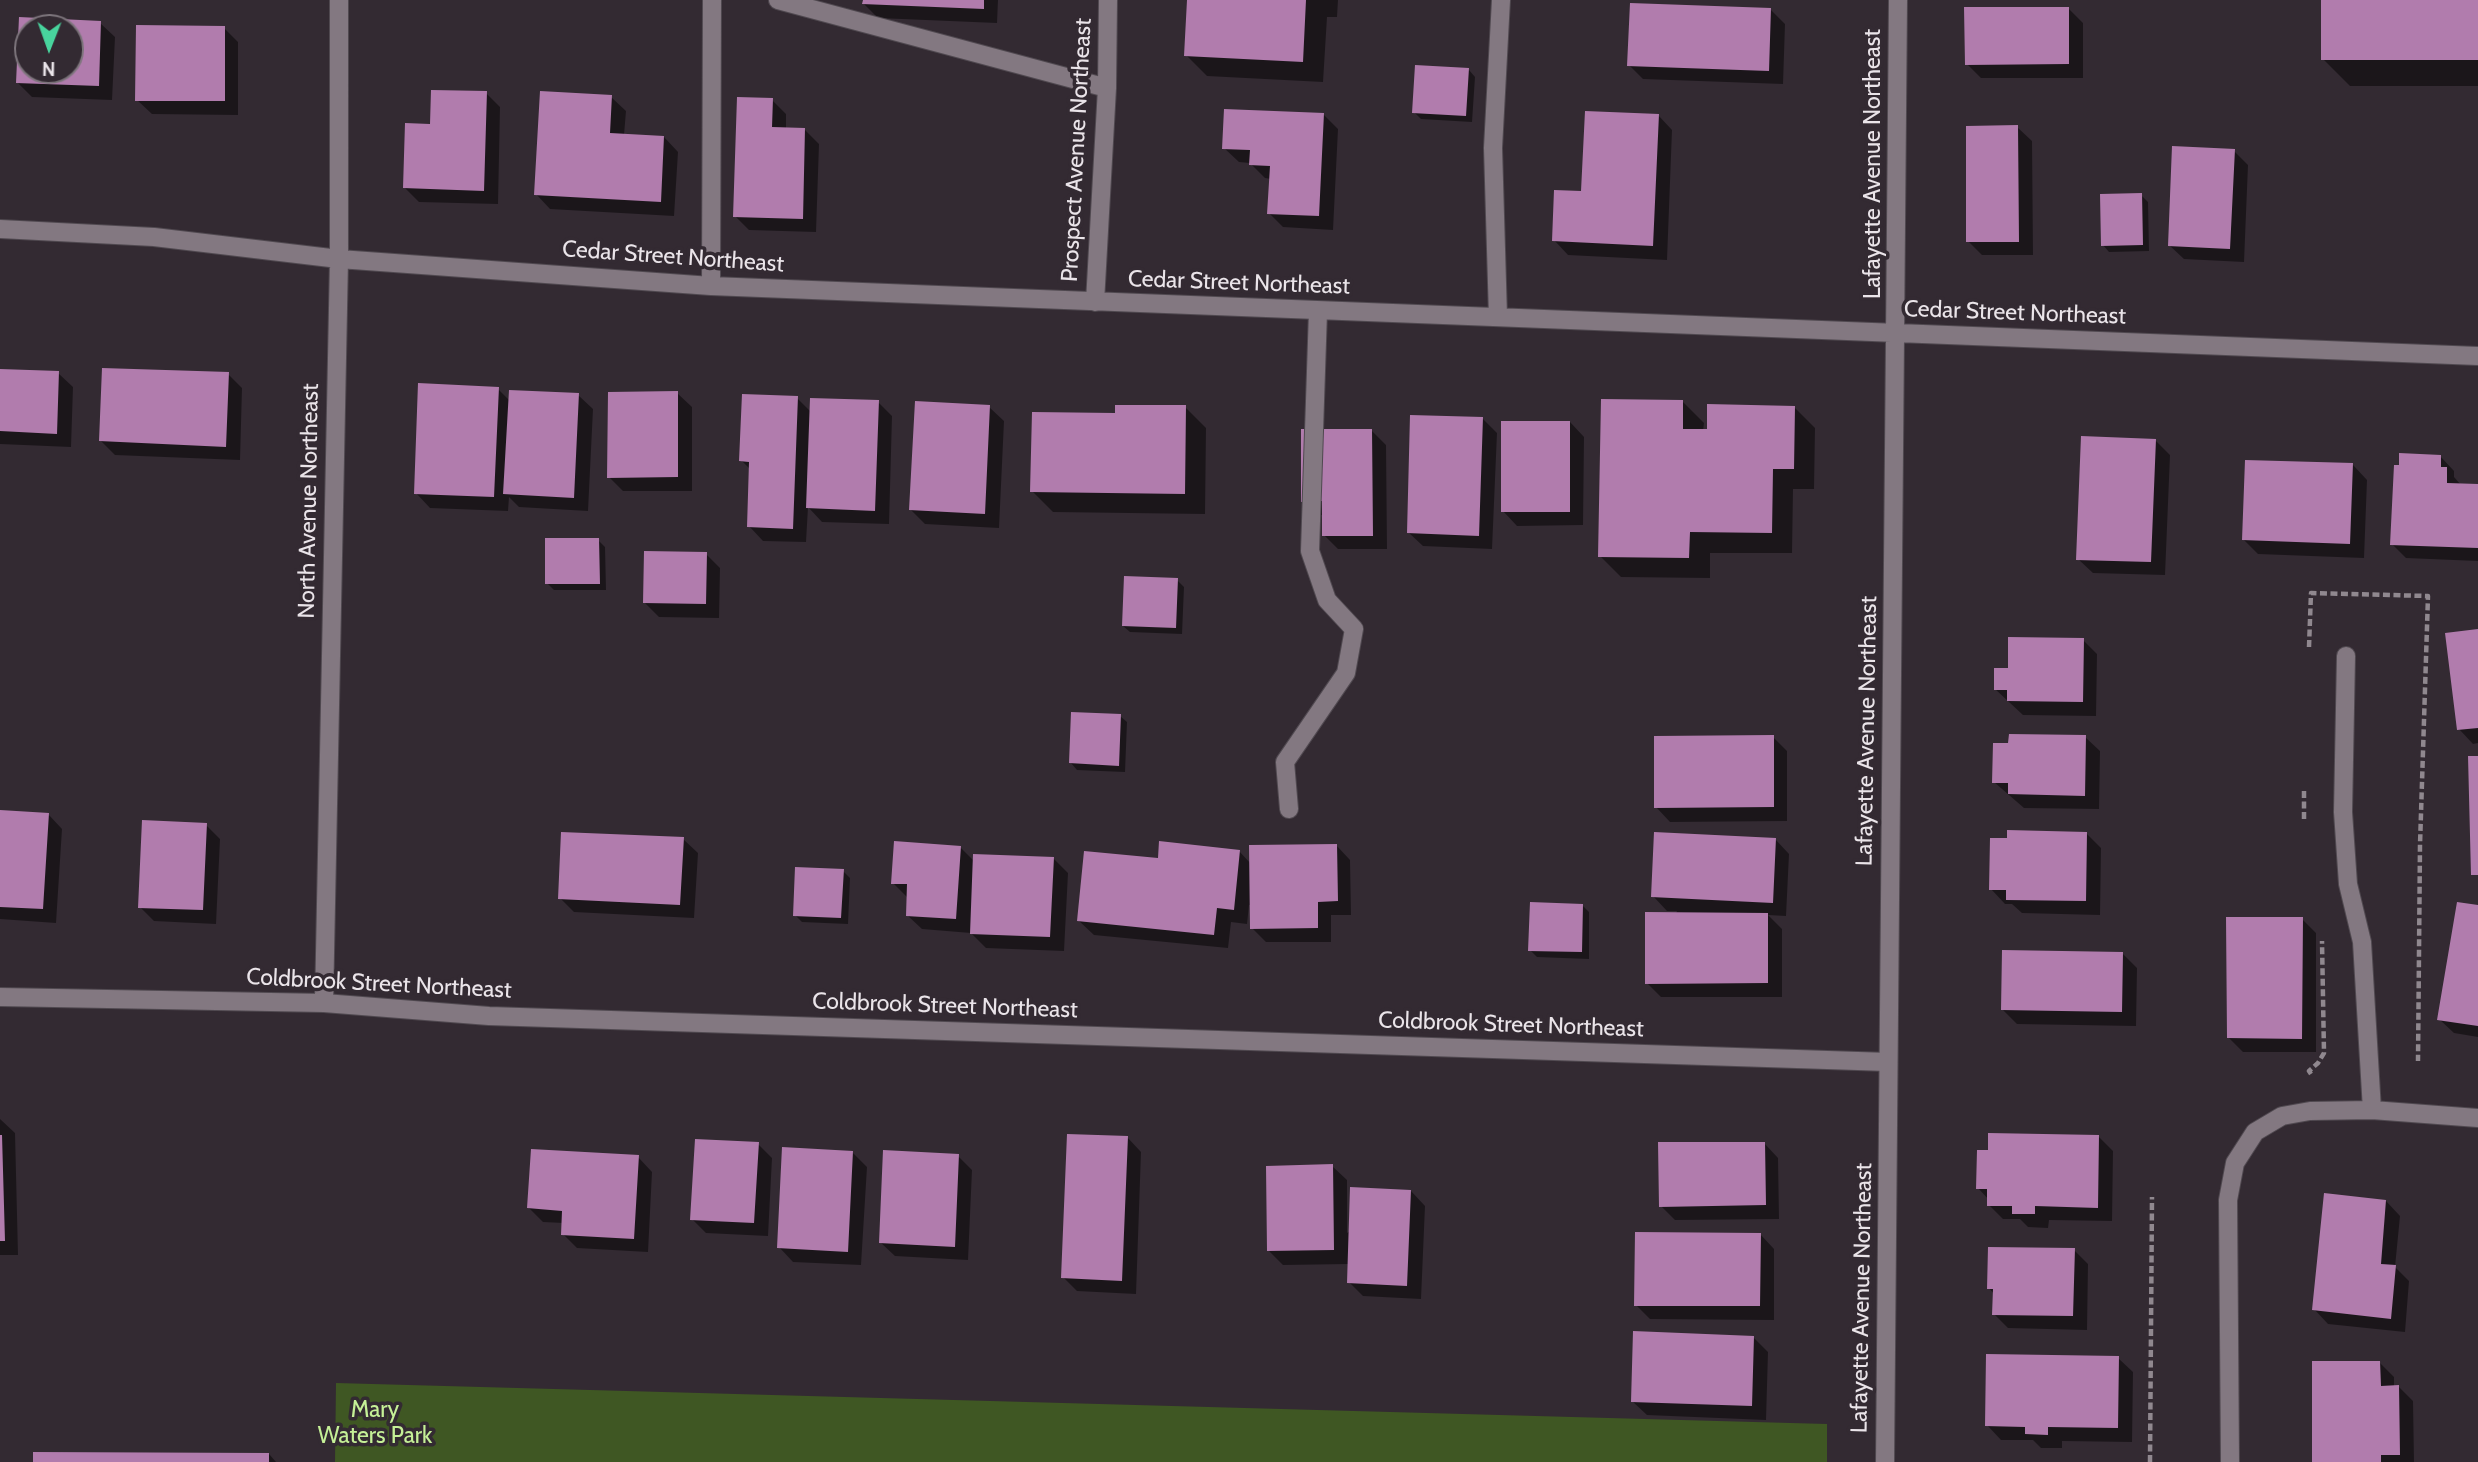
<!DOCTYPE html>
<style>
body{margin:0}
#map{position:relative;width:2478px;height:1462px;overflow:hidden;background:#332a32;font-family:Cabin,sans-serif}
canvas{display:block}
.north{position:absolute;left:14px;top:14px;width:70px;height:70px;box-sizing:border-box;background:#332a32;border:2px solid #7c747b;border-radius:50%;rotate:181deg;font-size:19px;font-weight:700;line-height:28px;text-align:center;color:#eae4e9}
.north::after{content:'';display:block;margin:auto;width:24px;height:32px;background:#48d49d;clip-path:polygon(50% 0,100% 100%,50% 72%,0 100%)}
</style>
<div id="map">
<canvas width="2478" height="1462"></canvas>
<div class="north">N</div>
</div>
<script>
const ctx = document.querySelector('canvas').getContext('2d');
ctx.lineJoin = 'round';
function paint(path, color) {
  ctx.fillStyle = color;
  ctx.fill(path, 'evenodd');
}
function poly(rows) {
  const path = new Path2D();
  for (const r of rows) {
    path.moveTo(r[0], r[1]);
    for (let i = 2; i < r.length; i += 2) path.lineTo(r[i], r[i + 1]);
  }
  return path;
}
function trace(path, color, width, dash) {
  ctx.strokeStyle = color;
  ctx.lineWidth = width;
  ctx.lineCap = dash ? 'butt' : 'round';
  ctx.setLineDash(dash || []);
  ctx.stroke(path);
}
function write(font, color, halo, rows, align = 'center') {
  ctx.font = font + ' Cabin,sans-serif';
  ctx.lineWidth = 7;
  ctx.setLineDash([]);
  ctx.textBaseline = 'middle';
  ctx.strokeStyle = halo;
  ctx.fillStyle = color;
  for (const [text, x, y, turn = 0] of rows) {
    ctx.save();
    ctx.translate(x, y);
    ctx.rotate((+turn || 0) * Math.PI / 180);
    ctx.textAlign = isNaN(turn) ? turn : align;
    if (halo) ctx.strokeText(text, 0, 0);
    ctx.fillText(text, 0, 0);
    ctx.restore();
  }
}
paint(poly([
 [336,1383,1827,1424,1827,1462,335,1462]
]), '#3f5723');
paint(poly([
 [864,0,998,0,997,23,878,18,864,4],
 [1189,0,1338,0,1337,17,1327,17,1323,82,1207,76,1186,55],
 [2323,0,2478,0,2478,86,2350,86,2323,59],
 [2068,8,2083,23,2083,78,1981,78,1967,64],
 [1771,10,1785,24,1783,84,1643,79,1629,65],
 [20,19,100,23,115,37,112,100,32,97,17,82],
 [28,28,70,28,70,70,28,70],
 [224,28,238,42,238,115,152,114,137,100],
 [1469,70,1475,77,1472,122,1421,119,1414,112],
 [486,93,500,107,498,204,419,202,405,188],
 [611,97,626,111,624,135,664,137,678,152,674,216,550,209,536,194],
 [772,100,786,114,786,129,805,130,819,144,816,232,749,230,735,216],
 [1324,115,1338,129,1333,230,1283,227,1269,213,1271,179,1265,178,1250,163,1239,162,1224,148],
 [1658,115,1672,130,1667,260,1568,255,1554,240,1583,193],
 [2017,127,2032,141,2033,255,1982,255,1968,241],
 [2234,151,2248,165,2244,262,2184,259,2169,245],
 [2141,195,2148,202,2149,251,2109,252,2103,245],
 [0,371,58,373,73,387,71,447,0,444],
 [228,374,242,388,240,460,115,455,101,441],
 [498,389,510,401,578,395,593,409,588,511,519,507,509,497,508,511,430,508,416,493],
 [677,393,692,407,692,491,623,491,609,477],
 [797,398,811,412,878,402,892,416,889,524,822,522,808,507,806,542,763,541,749,526,751,470,741,460],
 [1683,402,1704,423,1703,431,1794,407,1815,428,1814,489,1793,489,1792,553,1710,553,1710,578,1621,577,1600,556],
 [989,407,1004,421,999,528,925,524,911,510],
 [1185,407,1206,428,1205,514,1053,512,1032,491,1117,414],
 [1483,419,1497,433,1492,549,1423,546,1408,532],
 [1570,422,1584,437,1583,525,1517,526,1503,511],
 [1372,431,1386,445,1387,549,1338,549,1324,535,1324,515,1317,515,1303,501],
 [2155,440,2170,455,2165,575,2093,573,2078,559],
 [2440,456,2454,471,2454,477,2461,485,2478,486,2478,561,2406,558,2392,544],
 [2353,465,2367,480,2364,558,2258,554,2244,540],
 [598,540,605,547,606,590,554,590,547,583],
 [706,554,720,568,719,618,659,617,645,603],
 [1177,580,1184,587,1182,634,1130,632,1123,626],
 [2478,631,2478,743,2473,744,2459,729],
 [2083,640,2097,654,2096,716,2023,715,1995,689,2010,670],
 [1120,716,1127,722,1125,772,1077,770,1071,763],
 [1773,737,1787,751,1787,821,1670,822,1656,807],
 [2085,737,2100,751,2099,809,2024,808,1994,782],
 [0,811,48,814,62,829,56,923,0,919],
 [206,825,220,839,216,924,154,921,140,907],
 [2087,834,2101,848,2100,915,2022,913,2012,904,2005,904,1991,889,2008,840],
 [683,839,698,853,694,918,574,912,560,898],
 [1775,839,1789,854,1786,916,1768,915,1782,929,1782,997,1661,997,1647,983,1677,911,1667,911,1653,896],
 [1336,845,1350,860,1351,915,1331,915,1331,942,1266,942,1252,928,1252,905,1249,905,1247,924,1231,922,1228,948,1094,935,1079,921,1159,860,1239,851,1251,864],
 [960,847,974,861,1053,858,1068,873,1064,951,986,948,971,933,922,929,907,915,907,897,893,883],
 [843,871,850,878,848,924,802,922,795,915],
 [1582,905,1589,912,1589,959,1537,957,1530,950],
 [2478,907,2478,1037,2454,1033,2439,1019],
 [2302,919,2316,933,2316,1052,2243,1052,2229,1038],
 [2122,953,2137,968,2136,1026,2017,1024,2003,1010],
 [0,1119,15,1133,18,1255,0,1255],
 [2098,1136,2113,1151,2112,1221,2049,1220,2048,1228,2028,1227,2020,1219,2003,1219,1989,1205,1989,1200,1978,1188],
 [1127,1137,1141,1152,1136,1294,1077,1291,1063,1277],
 [1764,1143,1778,1158,1779,1219,1675,1220,1661,1206],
 [758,1144,772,1158,768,1236,706,1233,692,1219],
 [852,1152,867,1167,861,1265,793,1262,779,1247],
 [958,1156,972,1170,968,1260,895,1256,880,1242],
 [638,1157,652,1172,648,1252,577,1248,563,1234,564,1223,543,1222,529,1208],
 [1332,1166,1347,1180,1347,1233,1411,1191,1425,1206,1421,1299,1363,1296,1349,1282,1349,1264,1283,1265,1269,1251],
 [2386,1201,2400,1216,2395,1267,2409,1281,2405,1332,2328,1324,2314,1309],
 [1760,1234,1774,1249,1774,1320,1650,1319,1636,1305],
 [2074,1250,2088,1264,2087,1330,2008,1328,1994,1314,1994,1294,1989,1288],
 [1754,1338,1768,1352,1766,1420,1647,1415,1632,1401],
 [2118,1358,2133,1372,2132,1442,2062,1441,2062,1448,2041,1448,2033,1440,2001,1440,1987,1425],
 [2380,1363,2394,1377,2394,1387,2399,1387,2413,1401,2414,1462,2314,1462],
 [269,1454,276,1462,34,1462]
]), '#0007');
paint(poly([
 [863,0,984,0,984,9,862,4],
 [1187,0,1306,0,1303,62,1184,56],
 [2321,0,2478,0,2478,60,2321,60],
 [1630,3,1771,8,1769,71,1627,66],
 [1964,7,2069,7,2069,64,1965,65],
 [19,17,101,21,99,86,16,83],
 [28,28,70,28,70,70,28,70],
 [136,25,225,26,225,101,135,101],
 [1415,65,1469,68,1466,116,1412,113],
 [431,90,487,91,484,191,403,188,405,123,430,124],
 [540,91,612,95,610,133,664,136,661,202,534,195],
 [737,97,773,98,772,127,805,128,803,219,733,217],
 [1224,109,1324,113,1319,216,1267,214,1270,166,1249,165,1250,150,1222,149],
 [1585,111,1659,114,1653,246,1552,241,1554,190,1581,191],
 [2018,125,2019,242,1966,242,1966,126],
 [2172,146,2235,149,2230,249,2168,246],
 [2142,193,2143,245,2101,246,2100,194],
 [102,368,229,372,226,447,99,441],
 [0,369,59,371,57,434,0,431],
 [418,383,499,387,494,497,414,494],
 [509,390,579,393,574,498,503,494],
 [678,391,678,477,607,478,608,392],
 [742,394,798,396,793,529,747,527,749,462,739,461],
 [810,398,879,400,875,511,806,508],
 [1601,399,1683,400,1683,429,1707,429,1707,404,1795,406,1794,469,1773,469,1772,533,1690,532,1689,558,1598,557],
 [915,401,990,405,985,514,909,510],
 [1115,405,1186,405,1185,494,1030,492,1032,412,1115,413],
 [1410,415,1483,417,1479,536,1407,533],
 [1501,421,1570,421,1570,512,1501,512],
 [1301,429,1372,429,1373,536,1322,536,1322,501,1301,502],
 [2081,436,2156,439,2151,562,2076,560],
 [2399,453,2441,455,2441,467,2447,467,2447,483,2478,484,2478,548,2390,545,2394,465,2399,465],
 [2245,460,2353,463,2350,544,2242,540],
 [545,538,599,538,600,584,545,584],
 [644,551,707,552,706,604,643,603],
 [1124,576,1178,578,1176,628,1122,626],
 [2478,629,2478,728,2457,730,2445,633],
 [2008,637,2084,638,2083,702,2007,701,2007,690,1994,690,1994,668,2008,668],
 [1071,712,1121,714,1119,766,1069,763],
 [2009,734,2086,735,2085,796,2008,794,2008,783,1992,783,1993,743,2008,743],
 [1774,735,1774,807,1654,808,1654,736],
 [2468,756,2478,756,2478,875,2471,875],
 [0,810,49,813,43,909,0,907],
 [142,820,207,823,203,910,138,908],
 [2007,830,2087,832,2086,901,2006,900,2006,890,1989,890,1990,838,2007,838],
 [561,832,684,837,680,905,558,899],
 [1654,832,1776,838,1773,903,1651,897],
 [894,841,961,846,956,919,906,916,907,884,891,884],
 [1159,841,1240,850,1234,910,1217,908,1214,935,1077,921,1084,851,1158,858],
 [1337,844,1338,901,1318,902,1318,928,1250,929,1249,845],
 [973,854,1054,857,1050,937,970,934],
 [795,867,844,869,841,918,793,916],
 [1530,902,1583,904,1582,952,1528,951],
 [2457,902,2478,905,2478,1026,2437,1020],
 [1645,912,1768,913,1768,983,1645,984],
 [2226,917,2303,917,2302,1039,2227,1038],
 [2002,950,2123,952,2122,1012,2001,1010],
 [1988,1133,2099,1135,2098,1208,2035,1206,2035,1214,2012,1214,2012,1206,1987,1206,1987,1189,1976,1189,1977,1150,1988,1150],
 [1067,1134,1128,1136,1122,1281,1061,1278],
 [0,1135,2,1135,5,1241,0,1241],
 [695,1139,759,1142,754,1223,690,1220],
 [1658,1142,1765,1142,1766,1205,1659,1207],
 [782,1147,853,1151,848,1252,777,1248],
 [531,1149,639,1155,634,1239,561,1235,562,1211,527,1208],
 [883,1150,959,1154,955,1247,879,1243],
 [1333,1164,1334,1250,1267,1251,1266,1166],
 [1350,1187,1411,1190,1407,1286,1347,1283],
 [2324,1193,2386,1200,2381,1264,2396,1265,2391,1319,2312,1310],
 [1635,1232,1761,1233,1760,1306,1634,1306],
 [1988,1247,2075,1248,2073,1316,1992,1315,1993,1289,1987,1289],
 [1633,1331,1754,1336,1752,1406,1631,1402],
 [1986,1354,2119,1356,2118,1428,2048,1427,2048,1435,2025,1434,2025,1427,1985,1426],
 [2312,1361,2380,1361,2381,1386,2399,1385,2400,1455,2381,1455,2381,1462,2312,1462],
 [33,1452,269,1453,269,1462,33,1462]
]), '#b17cad');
const minor = poly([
 [778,0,1107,88],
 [0,229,154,237,339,259,711,286,2478,356],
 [711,286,712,0],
 [1095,302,1107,88,1108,0],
 [1498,317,1493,148,1501,0],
 [2346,656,2343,812,2348,884,2362,942,2372,1110],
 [1289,809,1285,762,1346,673,1354,629,1327,600,1310,551,1318,311],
 [0,997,324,1003,489,1016,1888,1062],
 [324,1003,339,259,339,0],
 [1885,1462,1898,0],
 [2230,1462,2228,1200,2235,1163,2255,1132,2282,1116,2310,1111,2372,1110,2478,1118]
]);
trace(minor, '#504950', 20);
trace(poly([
 [2309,647,2311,593,2428,596,2420,845,2418,1061],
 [2304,819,2304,789],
 [2311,1074,2309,1071,2318,1063,2324,1053,2322,941],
 [2150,1462,2152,1197]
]), '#90888f', 4.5, [7, 3.5]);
trace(minor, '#837881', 18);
write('23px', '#eae4e9', '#332a32', [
 ["Prospect Avenue Northeast",1077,150,-87],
 ["Lafayette Avenue Northeast",1873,164,-90],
 ["Cedar Street Northeast",673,257,4],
 ["Cedar Street Northeast",1239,283,2],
 ["Cedar Street Northeast",2015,313,2],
 ["North Avenue Northeast",309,501,-89],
 ["Lafayette Avenue Northeast",1867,731,-89],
 ["Coldbrook Street Northeast",379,984,3],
 ["Coldbrook Street Northeast",945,1006,2],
 ["Coldbrook Street Northeast",1511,1025,2],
 ["Lafayette Avenue Northeast",1862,1298,-89]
]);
write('23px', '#c5f097', '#332a32', [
 ["Mary",375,1410],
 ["Waters Park",375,1436]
]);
</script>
